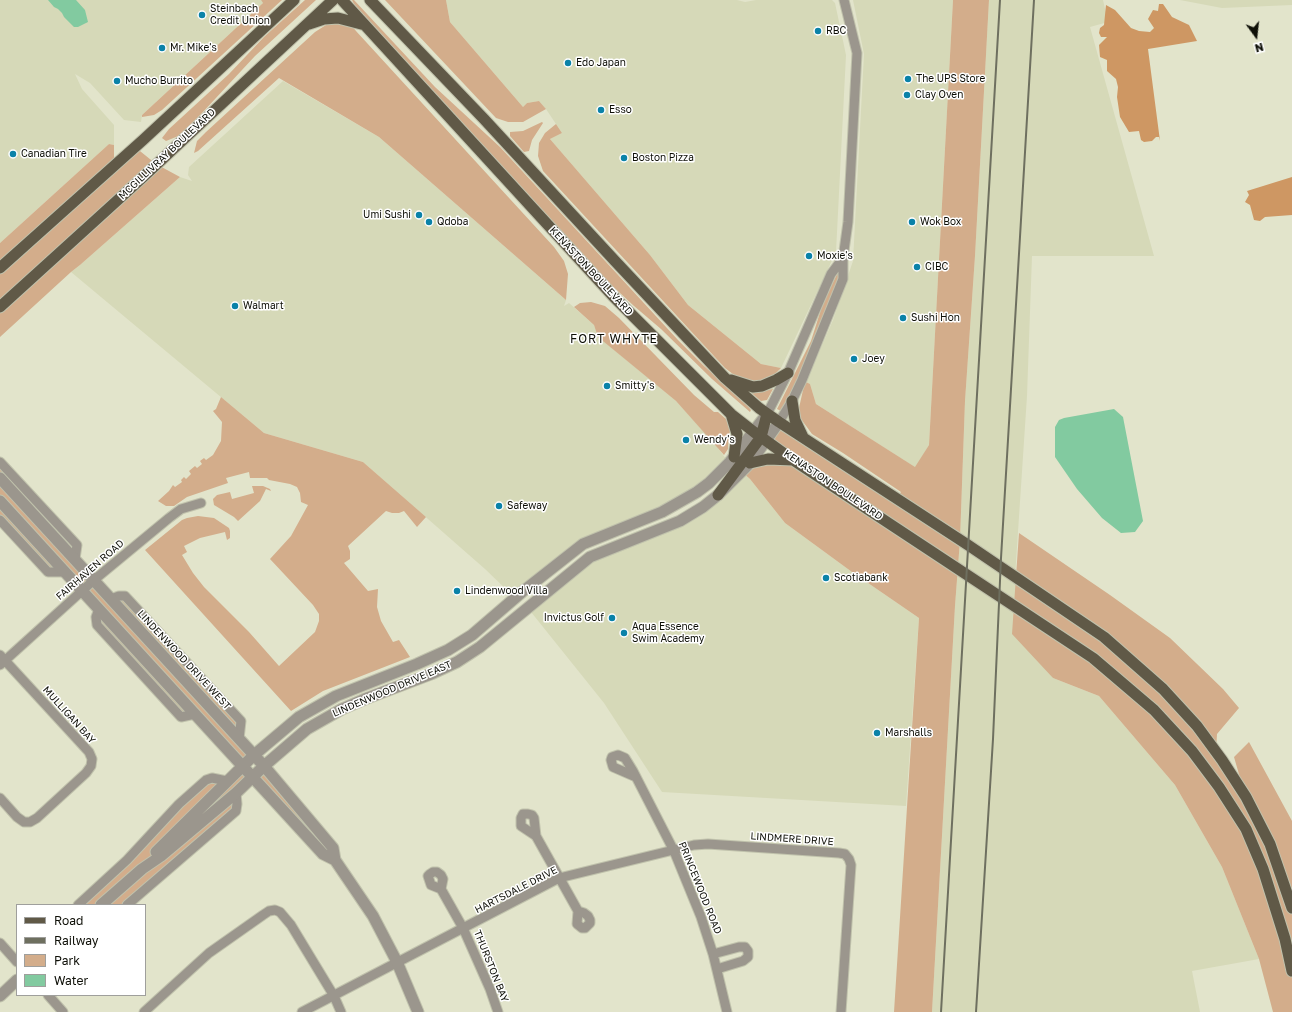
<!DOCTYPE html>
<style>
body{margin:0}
#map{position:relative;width:1292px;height:1012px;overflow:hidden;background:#e2e4cb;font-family:"Golos Text",sans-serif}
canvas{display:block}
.legend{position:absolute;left:16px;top:904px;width:130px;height:92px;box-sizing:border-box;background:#fff;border:1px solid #9f9f9c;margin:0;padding:5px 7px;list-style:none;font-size:12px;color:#0e0f07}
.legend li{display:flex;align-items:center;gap:8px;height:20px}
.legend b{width:20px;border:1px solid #9f9f9c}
.north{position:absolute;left:1236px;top:16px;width:40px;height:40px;-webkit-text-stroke:3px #fff;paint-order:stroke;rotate:165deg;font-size:11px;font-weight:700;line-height:16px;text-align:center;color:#0e0f07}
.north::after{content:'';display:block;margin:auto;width:14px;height:18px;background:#0e0f07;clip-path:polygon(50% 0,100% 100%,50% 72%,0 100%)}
</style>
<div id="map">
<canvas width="1292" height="1012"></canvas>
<ul class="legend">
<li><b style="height:5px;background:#605947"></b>Road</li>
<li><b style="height:5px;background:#6e6f5f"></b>Railway</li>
<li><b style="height:11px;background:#d3ad8b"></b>Park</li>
<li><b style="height:11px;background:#82caa0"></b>Water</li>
</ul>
<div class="north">N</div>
</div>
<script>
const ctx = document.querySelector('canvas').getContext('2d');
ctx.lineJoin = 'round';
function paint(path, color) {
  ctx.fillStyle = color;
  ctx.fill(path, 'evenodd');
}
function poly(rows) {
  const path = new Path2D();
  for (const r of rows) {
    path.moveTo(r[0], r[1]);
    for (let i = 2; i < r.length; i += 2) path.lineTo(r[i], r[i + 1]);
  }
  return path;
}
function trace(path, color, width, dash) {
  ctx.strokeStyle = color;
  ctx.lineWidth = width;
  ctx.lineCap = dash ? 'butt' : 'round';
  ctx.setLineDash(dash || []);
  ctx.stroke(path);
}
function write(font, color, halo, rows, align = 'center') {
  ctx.font = font + ' "Golos Text",sans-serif';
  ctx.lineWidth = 3;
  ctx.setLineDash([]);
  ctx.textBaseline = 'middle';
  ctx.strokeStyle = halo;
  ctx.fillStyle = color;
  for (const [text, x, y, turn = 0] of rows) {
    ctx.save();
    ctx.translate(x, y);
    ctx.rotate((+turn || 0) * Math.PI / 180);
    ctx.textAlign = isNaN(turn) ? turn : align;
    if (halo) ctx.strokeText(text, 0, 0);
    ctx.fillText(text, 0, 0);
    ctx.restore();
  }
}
paint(poly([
 [0,0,261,0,263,3,142,115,141,122,124,120,90,83,75,74,82,89,114,125,114,145,109,144,0,243],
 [446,0,737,0,745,2,756,0,832,0,835,3,846,55,836,252,781,368,761,364,688,305,650,255,550,139,562,133,546,109,539,101,527,103,523,107,450,22],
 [853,0,953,0,929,445,916,468,816,404,810,384,806,382,833,320,853,261,864,54],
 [989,0,1103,0,1108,22,1090,27,1154,256,1032,256,1027,396,1015,577,1053,678,1099,696,1175,785,1222,867,1259,959,1192,971,1200,1012,932,1012,955,606,960,540,965,401,975,256],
 [1180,0,1292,0,1292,5,1222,8],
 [283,81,379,137,566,300,564,306,569,303,594,325,599,337,676,401,715,444,729,463,709,483,583,544,515,598,485,569,363,462,264,433,71,272,80,265,180,177,192,181,188,175,189,167],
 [742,472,750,479,785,523,852,572,919,618,906,806,662,792,604,703,527,607,590,557,680,521]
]), '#d6d9b8');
paint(poly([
 [261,0,282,0,162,110,154,115,142,117,142,115,263,3],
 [305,0,316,0,255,56,202,113,181,134,176,137,166,141,162,138,169,129,229,74,264,37],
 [352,0,354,0,435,87,500,147,678,340,704,366,744,401,751,410,750,412,712,379,661,329,634,306,607,281,376,30,355,6],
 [385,0,446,0,450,22,523,107,527,103,539,101,546,109,523,122,508,122,496,118],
 [953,0,989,0,975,256,965,401,960,540,955,606,932,1012,894,1012,919,618,852,572,785,523,750,479,742,472,750,463,792,460,766,441,779,422,897,498,901,492,843,453,812,434,801,419,799,408,803,390,806,382,810,384,816,404,915,467,929,445],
 [337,22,352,26,356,31,554,247,564,261,568,274,566,300,379,137,279,78,198,151,194,153,197,141,206,132,315,32,326,25],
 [542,122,543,123,532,140,529,151,524,152,510,136,510,132,523,131],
 [556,124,562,133,550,139,650,255,688,305,761,364,781,368,772,377,760,384,738,378,725,368,543,171,538,156,539,143,545,133],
 [109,144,114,145,114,165,135,147,156,164,180,177,80,265,71,272,0,337,0,243],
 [838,272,839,278,789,400,781,411,777,409,811,341,823,303],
 [591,302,605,306,619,318,694,395,714,412,718,412,726,419,733,432,729,433,728,449,724,455,676,401,598,337,594,325,574,307,580,303],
 [773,389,767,400,761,401,749,391,760,391],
 [221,397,264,433,363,462,426,517,417,527,404,511,399,513,392,513,386,511,348,546,350,551,350,559,344,563,368,591,378,589,377,607,381,621,393,642,399,640,410,657,323,691,291,711,145,550,182,520,187,518,198,516,214,518,229,528,230,531,230,538,227,540,225,532,200,538,184,546,187,552,182,555,193,573,204,587,249,632,279,666,315,632,319,621,319,614,313,605,270,559,291,536,308,505,301,502,300,493,297,487,290,484,269,480,267,478,250,478,249,472,226,478,228,483,187,497,174,506,166,506,158,501,169,491,173,485,175,487,182,482,181,480,184,477,186,479,191,474,189,471,195,466,197,468,202,464,200,461,204,458,206,460,213,455,221,441,222,422,213,411,216,409],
 [0,462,77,545,75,559,111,599,119,596,241,721,239,739,254,755,243,766,252,777,264,766,333,848,335,860,252,777,236,793,237,804,127,905,78,905,206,780,227,781,243,766,195,714,181,717,97,625,99,609,66,572,48,572,0,520],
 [252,486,263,486,270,489,271,491,266,489,260,501,238,521,234,517,214,505,213,499,217,495,230,492,232,499,254,493],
 [1019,533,1110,595,1170,638,1223,689,1239,708,1217,734,1216,751,1245,795,1234,757,1249,742,1292,821,1292,1012,1273,1012,1259,959,1222,867,1175,785,1099,696,1053,678,1012,634]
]), '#d3ad8b');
paint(poly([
 [1159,4,1163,4,1172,17,1189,25,1197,41,1148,49,1160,141,1159,137,1156,137,1152,141,1144,142,1141,140,1139,131,1129,132,1120,117,1117,97,1118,87,1116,79,1107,71,1107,60,1100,57,1099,45,1107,37,1101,37,1099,33,1100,28,1104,25,1106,5,1115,10,1131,28,1139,31,1150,32,1154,28,1148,19,1153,10,1158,11],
 [1292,177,1292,215,1265,217,1260,221,1254,220,1250,205,1245,202,1249,195,1247,191]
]), '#ce9763');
paint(poly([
 [48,0,76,0,85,10,88,22,78,27,74,27,64,17,62,13,58,9,54,7],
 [1114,409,1123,417,1143,521,1135,532,1121,533,1102,518,1077,489,1055,457,1055,427,1059,420,1064,418]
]), '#82caa0');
const minor = poly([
 [767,414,788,373,831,274,843,258],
 [779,422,792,401,802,380,843,279,843,258,848,222,857,53,844,0],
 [0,462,77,545,75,559],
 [0,520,48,572,65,572],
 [111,599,119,596,125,596,241,721,239,739],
 [99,609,96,617,97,625,181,717,195,714],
 [0,655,89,752,92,759,91,766,86,773,37,818,30,822,24,822,17,817,0,798],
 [0,665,94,580,169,518,181,509,201,503],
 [636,777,613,767,611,760,612,757,618,755,625,758,633,771,674,851,701,917,713,954,727,1012],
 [536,836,521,826,521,818,523,814,528,814,532,815,534,818,536,836,578,911,577,924,582,928,585,928,590,923,590,920,588,916,584,913,578,911],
 [441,889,431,885,428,876,430,874,433,872,437,872,441,875,443,879,441,889,463,928,490,989,498,1012],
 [78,905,127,860,179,804,206,780,212,778,227,781],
 [127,905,236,811,237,804,236,793],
 [0,943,17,962],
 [713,954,739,947,745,947,748,951,748,957,743,961,717,969],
 [48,995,63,1012],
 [144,1012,209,953,263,915,269,911,275,910,280,912,291,925,334,996,341,1012],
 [302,1012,559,878,694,845,708,844,839,853,845,854,849,859,851,865,841,1012]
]);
const tertiary = poly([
 [0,478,264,766,333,848,335,860,373,916,397,962,418,1012],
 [0,501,323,854,335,860],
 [156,852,254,755,299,717,336,696,417,664,448,650,472,635,522,592,583,544,662,512,697,492,709,483,729,463,767,414],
 [101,905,142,869,161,856,236,793,264,766,307,729,342,709,365,699,431,674,457,662,480,647,590,557,680,521,703,507,718,495,750,463,779,422],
 [0,996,17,980]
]);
const primary = poly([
 [342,0,614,297,731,414,754,432,793,460,1093,658,1154,710,1192,751,1219,787,1246,829,1263,869,1285,939,1292,971],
 [370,0,484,119,615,261,725,378,759,408,779,422,968,545,1104,637,1163,689,1197,726,1222,760,1246,797,1270,844,1292,908],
 [309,24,324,19,338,18,365,25],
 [0,268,143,140,294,0],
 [0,307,142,178,333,0],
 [731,380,753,387,762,386,776,380,788,373],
 [792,401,795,420,803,437],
 [731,414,737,434,734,457],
 [750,463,768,459,793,460],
 [718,495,761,437,767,414]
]);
trace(minor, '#c0c2ac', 11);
trace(tertiary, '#c0c2ac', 13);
trace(primary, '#c0c2ac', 13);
trace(minor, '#9b968d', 9);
trace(tertiary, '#9b968d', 11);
trace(primary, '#605947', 11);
trace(poly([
 [941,1012,1000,0],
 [976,1012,993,739,1001,558,1034,0]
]), '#6e6f5f', 2);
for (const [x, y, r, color] of [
 [202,15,4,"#0a82a8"],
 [818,31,4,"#0a82a8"],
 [162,48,4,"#0a82a8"],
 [568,63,4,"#0a82a8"],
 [908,79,4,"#0a82a8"],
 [117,81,4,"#0a82a8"],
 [907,95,4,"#0a82a8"],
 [601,110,4,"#0a82a8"],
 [13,154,4,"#0a82a8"],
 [624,158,4,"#0a82a8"],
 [419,215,4,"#0a82a8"],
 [429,222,4,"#0a82a8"],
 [912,222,4,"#0a82a8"],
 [809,256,4,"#0a82a8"],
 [917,267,4,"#0a82a8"],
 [235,306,4,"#0a82a8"],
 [903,318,4,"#0a82a8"],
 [854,359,4,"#0a82a8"],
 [607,386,4,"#0a82a8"],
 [686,440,4,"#0a82a8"],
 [499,506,4,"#0a82a8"],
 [826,578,4,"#0a82a8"],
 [457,591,4,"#0a82a8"],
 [612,618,4,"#0a82a8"],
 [624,633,4,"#0a82a8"],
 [877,733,4,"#0a82a8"]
]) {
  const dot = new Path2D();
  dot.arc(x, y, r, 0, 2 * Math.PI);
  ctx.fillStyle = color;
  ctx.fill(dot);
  trace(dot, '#fff', 1.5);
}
write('10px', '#0e0f07', '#fff', [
 ["Steinbach",210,9],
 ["Credit Union",210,21],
 ["RBC",826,31],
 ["Mr. Mike's",170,48],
 ["Edo Japan",576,63],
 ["The UPS Store",916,79],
 ["Mucho Burrito",125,81],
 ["Clay Oven",915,95],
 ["Esso",609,110],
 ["Canadian Tire",21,154],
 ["Boston Pizza",632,158],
 ["Umi Sushi",411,215,"right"],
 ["Qdoba",437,222],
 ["Wok Box",920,222],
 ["Moxie's",817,256],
 ["CIBC",925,267],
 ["Walmart",243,306],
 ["Sushi Hon",911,318],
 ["Joey",862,359],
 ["Smitty's",615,386],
 ["Wendy's",694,440],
 ["Safeway",507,506],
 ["Scotiabank",834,578],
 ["Lindenwood Villa",465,591],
 ["Invictus Golf",604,618,"right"],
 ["Aqua Essence",632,627],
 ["Swim Academy",632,639],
 ["Marshalls",885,733]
], 'left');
write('10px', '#0e0f07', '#fff', [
 ["MCGILLIVRAY BOULEVARD",167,154,-43],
 ["KENASTON BOULEVARD",591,271,47],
 ["KENASTON BOULEVARD",833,485,34],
 ["FAIRHAVEN ROAD",90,570,-41],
 ["LINDENWOOD DRIVE WEST",184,660,47],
 ["LINDENWOOD DRIVE EAST",392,689,-23],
 ["MULLIGAN BAY",69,715,48],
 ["LINDMERE DRIVE",792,839,4],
 ["PRINCEWOOD ROAD",700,888,68],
 ["HARTSDALE DRIVE",516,890,-27],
 ["THURSTON BAY",491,966,68]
]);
ctx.letterSpacing = '1px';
write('12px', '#0e0f07', '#fff', [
 ["FORT WHYTE",614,339]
]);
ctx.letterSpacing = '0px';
</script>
